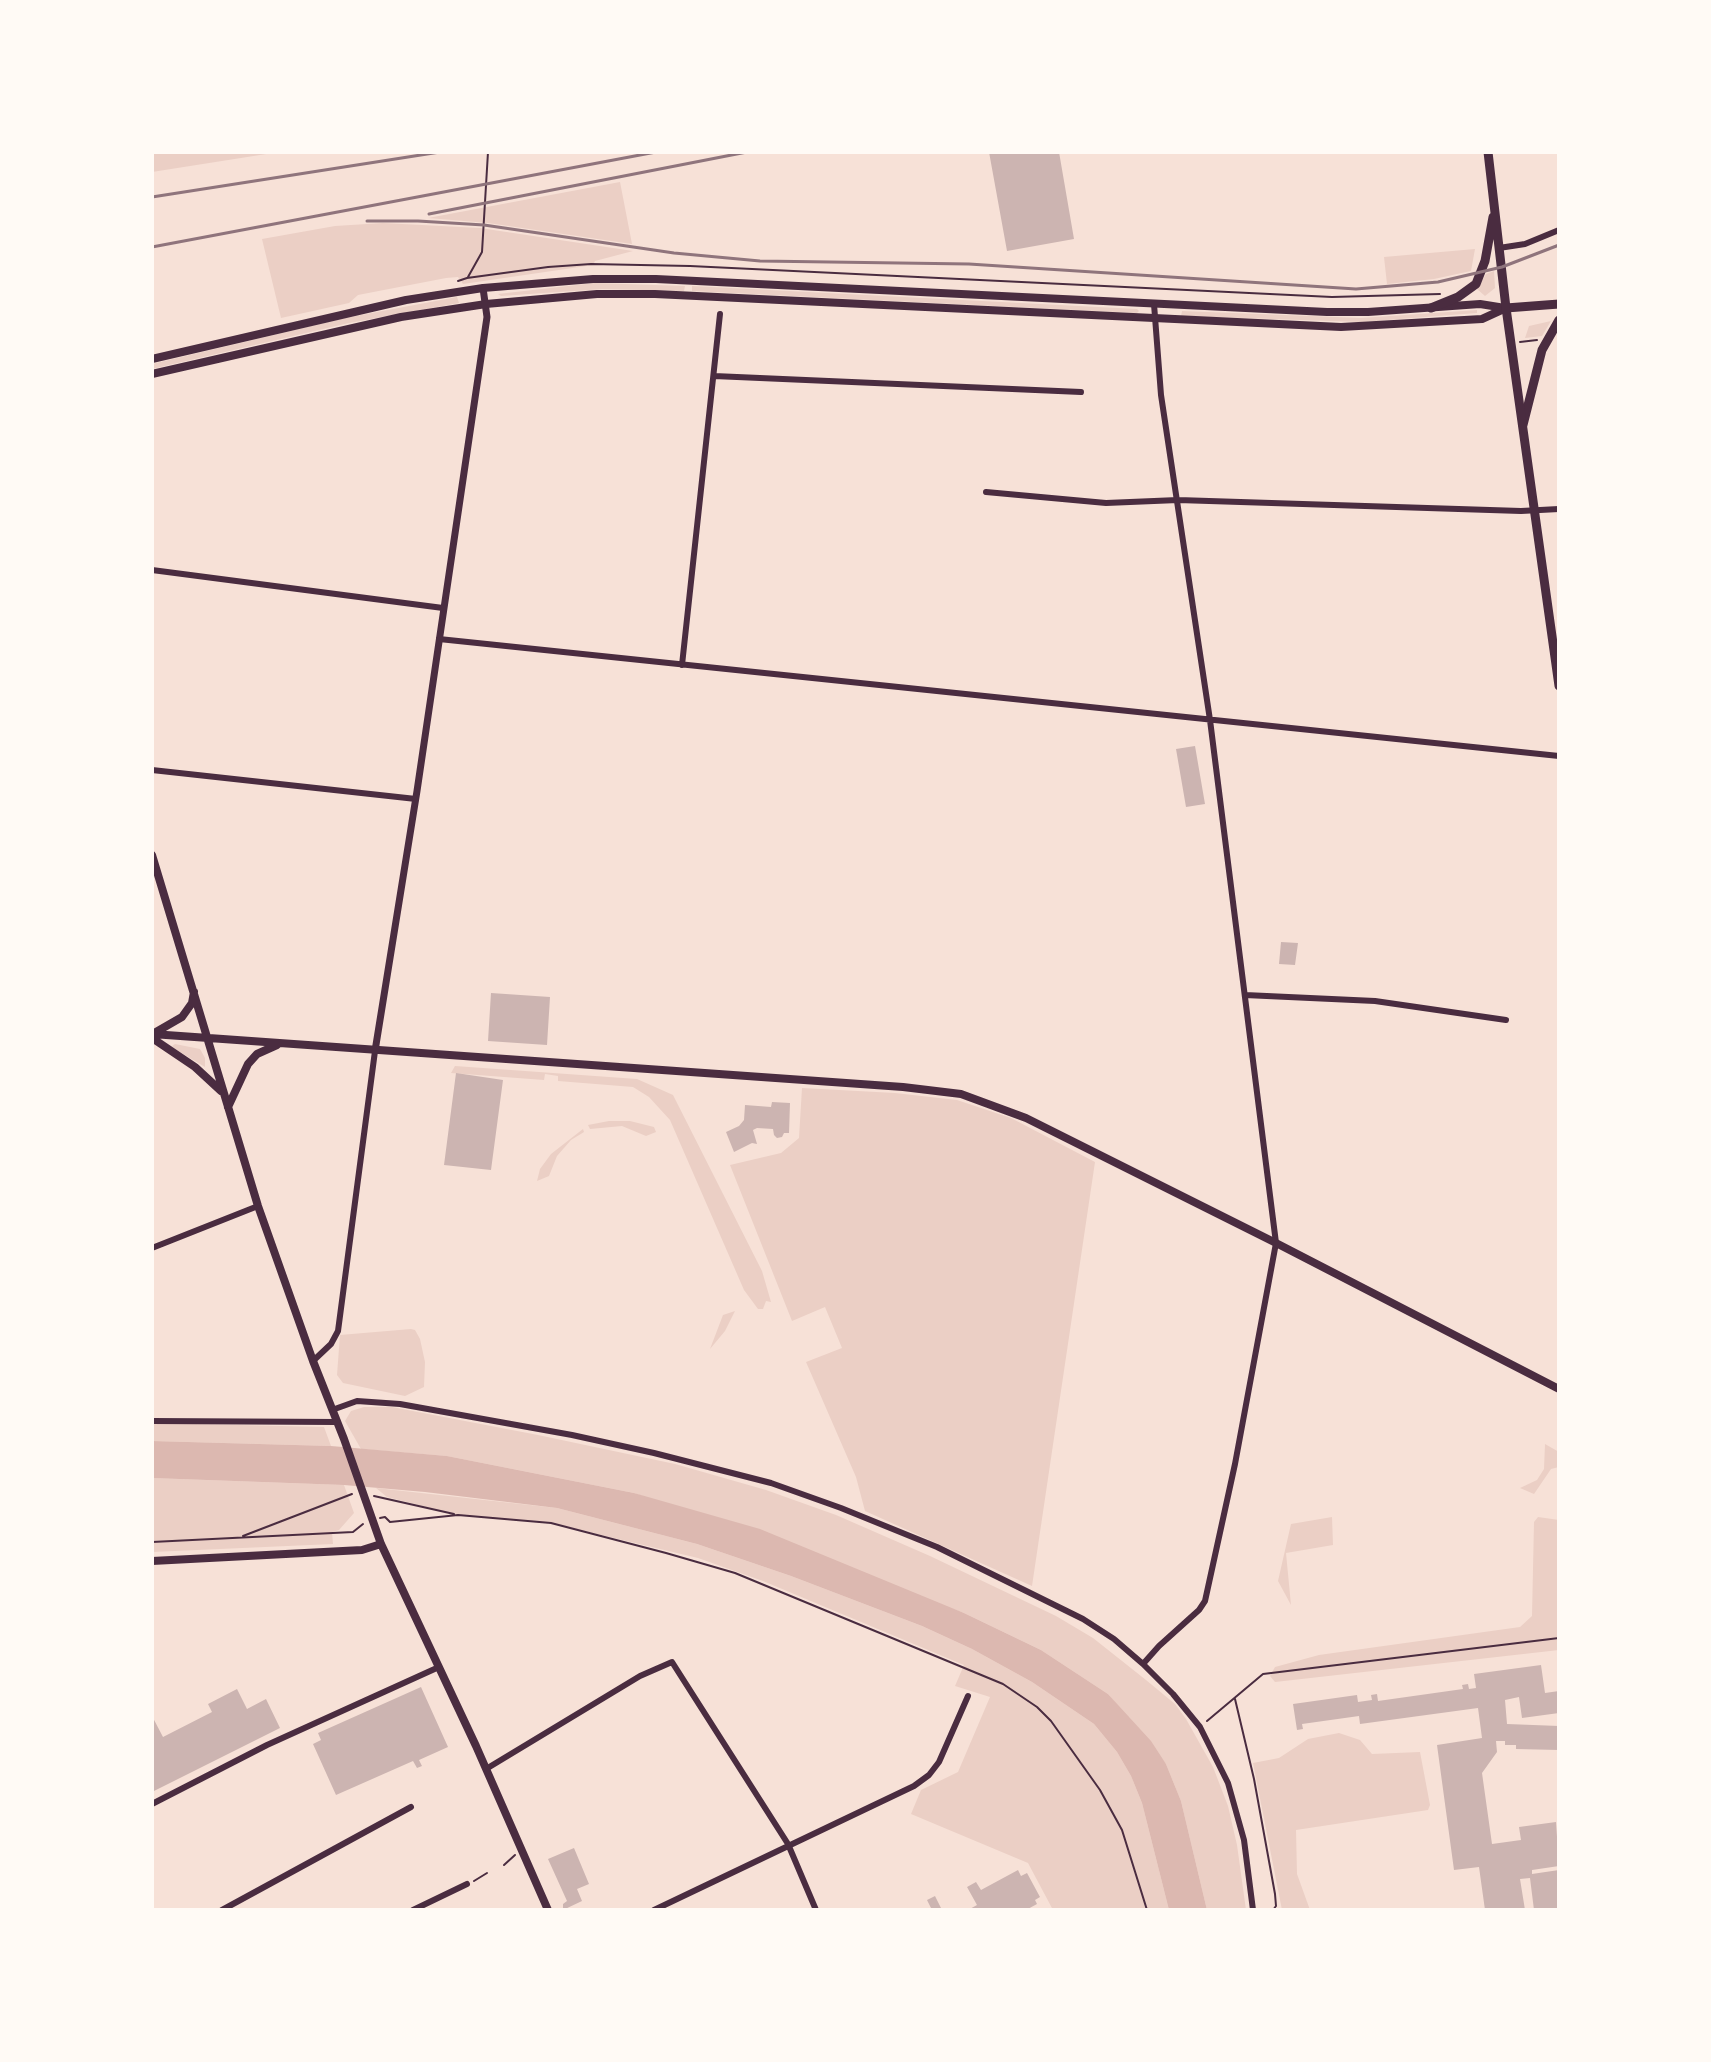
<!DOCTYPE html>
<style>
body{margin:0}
#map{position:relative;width:1711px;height:2062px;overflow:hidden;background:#f7e1d7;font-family:Manrope,sans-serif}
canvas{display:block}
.frame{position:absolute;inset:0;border:154px solid #fffaf5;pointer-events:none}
</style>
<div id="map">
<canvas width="1711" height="2062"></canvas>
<div class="frame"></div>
</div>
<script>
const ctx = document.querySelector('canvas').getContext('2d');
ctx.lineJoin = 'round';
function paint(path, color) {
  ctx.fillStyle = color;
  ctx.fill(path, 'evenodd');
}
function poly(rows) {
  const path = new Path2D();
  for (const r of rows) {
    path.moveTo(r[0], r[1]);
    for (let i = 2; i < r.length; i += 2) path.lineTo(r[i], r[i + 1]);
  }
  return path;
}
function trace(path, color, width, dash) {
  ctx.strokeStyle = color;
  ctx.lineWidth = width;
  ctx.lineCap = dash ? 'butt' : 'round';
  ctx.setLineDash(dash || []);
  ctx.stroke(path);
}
paint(poly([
 [152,152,279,152,152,172],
 [620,182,632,244,488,223,428,218],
 [383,223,480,228,633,251,595,261,593,265,463,284,458,277,446,278,358,295,349,303,281,318,262,239,335,226],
 [1475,249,1471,271,1434,279,1387,284,1384,257],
 [1494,271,1495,288,1485,296,1477,289,1486,274],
 [594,283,685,286,684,291,602,289,501,296,498,294],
 [692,286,1137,309,1139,311,1137,313,692,291],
 [457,297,459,303,349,323,152,369,152,364,345,318],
 [1477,310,1477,313,1361,322,1181,316,1182,311,1361,318],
 [1551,321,1542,336,1525,338,1529,326],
 [175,1044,200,1049,205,1058,205,1067,175,1049,172,1046],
 [455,1066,637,1079,673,1095,762,1271,771,1302,766,1301,763,1309,758,1309,744,1290,670,1120,649,1097,633,1087,558,1081,558,1076,545,1074,544,1080,451,1073],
 [802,1088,895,1093,957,1100,1011,1118,1095,1162,1032,1586,865,1511,856,1477,806,1362,842,1348,825,1307,792,1321,730,1165,781,1153,799,1138],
 [609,1121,630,1121,654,1127,656,1132,646,1136,622,1126,590,1129,588,1125],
 [583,1129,584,1132,571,1140,557,1156,549,1176,537,1181,540,1169,551,1154],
 [735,1311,725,1331,710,1349,723,1315],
 [411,1329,415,1330,420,1339,425,1362,424,1387,405,1396,343,1383,337,1375,340,1335],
 [364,1407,392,1407,538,1435,675,1464,766,1490,836,1515,930,1556,1056,1616,1093,1638,1146,1680,1175,1704,1186,1719,1213,1767,1228,1806,1237,1845,1246,1910,1207,1910,1181,1801,1166,1764,1108,1694,1041,1650,964,1613,634,1493,447,1456,361,1449,345,1421,351,1411],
 [152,1423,324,1427,331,1446,152,1441],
 [1545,1444,1559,1452,1559,1467,1551,1469,1534,1494,1520,1488,1537,1480,1544,1469],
 [152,1478,344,1485,354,1513,339,1530,332,1532,333,1544,152,1552],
 [376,1488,557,1508,697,1544,791,1576,922,1626,972,1649,1032,1682,1094,1724,1117,1752,1131,1776,1142,1803,1169,1910,1053,1910,1028,1863,911,1814,921,1790,958,1772,990,1697,955,1686,964,1665,763,1581,698,1558,551,1523,458,1515,387,1497],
 [1332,1517,1333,1545,1286,1553,1291,1605,1278,1581,1291,1524],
 [1538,1517,1559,1520,1559,1650,1275,1682,1270,1676,1275,1667,1319,1655,1520,1627,1532,1616,1534,1522],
 [1339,1733,1360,1740,1372,1754,1420,1752,1430,1805,1428,1810,1296,1830,1297,1874,1310,1910,1282,1910,1253,1763,1279,1758,1308,1739]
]), '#ebcfc5');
paint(poly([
 [152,1441,331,1446,447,1456,634,1493,760,1529,964,1613,1041,1650,1108,1694,1151,1741,1166,1764,1181,1801,1207,1910,1169,1910,1142,1803,1131,1776,1117,1752,1094,1724,1032,1682,972,1649,922,1626,791,1576,697,1544,557,1508,425,1492,344,1485,152,1478]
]), '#dcb8b0');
paint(poly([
 [989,152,1059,152,1074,239,1007,251],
 [1195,746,1205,804,1186,807,1176,749],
 [1281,942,1298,943,1295,965,1279,964],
 [491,993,550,997,547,1045,488,1041],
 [456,1073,503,1080,491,1170,444,1165],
 [772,1102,790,1103,789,1133,784,1133,782,1137,777,1138,774,1135,773,1129,757,1128,753,1130,757,1144,752,1143,734,1152,726,1132,739,1126,744,1120,745,1105,771,1107],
 [1541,1665,1545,1693,1559,1691,1559,1713,1522,1718,1519,1697,1505,1700,1507,1724,1559,1726,1559,1750,1516,1749,1516,1745,1505,1745,1505,1741,1496,1741,1497,1752,1482,1773,1492,1844,1521,1840,1519,1827,1556,1822,1559,1866,1532,1870,1532,1874,1559,1870,1559,1910,1534,1910,1530,1878,1520,1879,1525,1910,1485,1910,1479,1867,1454,1870,1437,1745,1482,1738,1478,1708,1360,1724,1359,1716,1302,1724,1303,1729,1297,1730,1293,1704,1357,1695,1358,1702,1372,1700,1371,1695,1377,1694,1378,1701,1463,1689,1462,1685,1468,1684,1469,1689,1476,1688,1474,1674],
 [421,1687,448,1747,419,1760,422,1766,417,1768,413,1761,336,1795,313,1744,321,1740,318,1733],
 [237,1689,247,1709,266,1699,280,1728,152,1792,152,1716,163,1737,212,1712,208,1704],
 [574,1848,589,1884,577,1889,582,1901,563,1910,563,1904,567,1901,548,1859],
 [1018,1870,1021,1876,1027,1873,1040,1897,1035,1900,1037,1904,1026,1910,968,1910,977,1905,967,1887,976,1882,981,1890],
 [935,1896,942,1910,932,1910,927,1900]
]), '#ccb4b1');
trace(poly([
 [468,277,482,252,488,152],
 [458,281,467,278,548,267,591,264,690,266,1332,297,1440,294],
 [1520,342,1537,340],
 [374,1496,454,1514],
 [380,1518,385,1517,390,1522,458,1515,551,1523,666,1553,735,1573,1003,1684,1037,1707,1051,1721,1100,1790,1122,1830,1147,1910],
 [243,1536,352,1494],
 [152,1542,353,1532,363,1524],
 [1235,1699,1254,1779,1275,1894,1276,1906,1273,1910],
 [1207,1721,1263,1674,1559,1638],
 [504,1865,515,1855],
 [474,1881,487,1873]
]), '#4a2c40', 2);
trace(poly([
 [1499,248,1525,244,1559,230],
 [714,376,1081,392],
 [986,492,1106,503,1178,500,1521,511,1559,509],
 [152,570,443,608],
 [439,639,1559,756],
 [682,665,720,314],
 [152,770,416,799],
 [1245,995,1375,1001,1506,1020],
 [152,1248,258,1206],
 [313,1361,331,1344,338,1331,375,1051],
 [332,1410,357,1401,400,1404,572,1435,654,1453,771,1483,841,1508,937,1547,1083,1619,1114,1639,1143,1664,1173,1694,1200,1727,1228,1783,1244,1840,1253,1910],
 [152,1421,337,1422],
 [1143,1664,1159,1646,1199,1610,1205,1601,1235,1464,1276,1243,1210,720,1161,395,1154,304],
 [486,1769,640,1676,672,1662,788,1844,816,1910],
 [152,1804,267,1745,439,1667],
 [222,1910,411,1807],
 [413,1910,467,1884],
 [654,1910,914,1786,929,1775,939,1762,968,1696]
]), '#4a2c40', 6);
trace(poly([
 [375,1051,417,791,487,317,483,288]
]), '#4a2c40', 7);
trace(poly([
 [152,359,406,300,483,288,593,279,656,279,1327,312,1368,312,1480,304,1505,308],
 [152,374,401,317,486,304,597,294,655,294,1341,327,1482,319,1506,308],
 [152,855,258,1206,313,1361,344,1439,381,1544,476,1746,548,1910],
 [156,1032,182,1017,192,1003,194,992],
 [152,1034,903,1087,961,1094,1026,1118,1276,1243,1559,1389],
 [152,1038,195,1067,221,1091],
 [228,1107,248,1064,257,1054,277,1045],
 [152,1561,362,1550,381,1544]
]), '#4a2c40', 8);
trace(poly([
 [1506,308,1559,304],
 [1523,425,1542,350,1559,320]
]), '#4a2c40', 9);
trace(poly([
 [1488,152,1506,308,1559,686],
 [1431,308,1458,297,1476,284,1485,261,1493,217]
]), '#4a2c40', 9);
trace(poly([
 [152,197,440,152],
 [429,214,747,152],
 [367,221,418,221,484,225,674,253,760,261,969,264,1356,289,1438,282,1502,267,1559,245],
 [152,247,656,152]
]), '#8f747c', 3);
</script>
